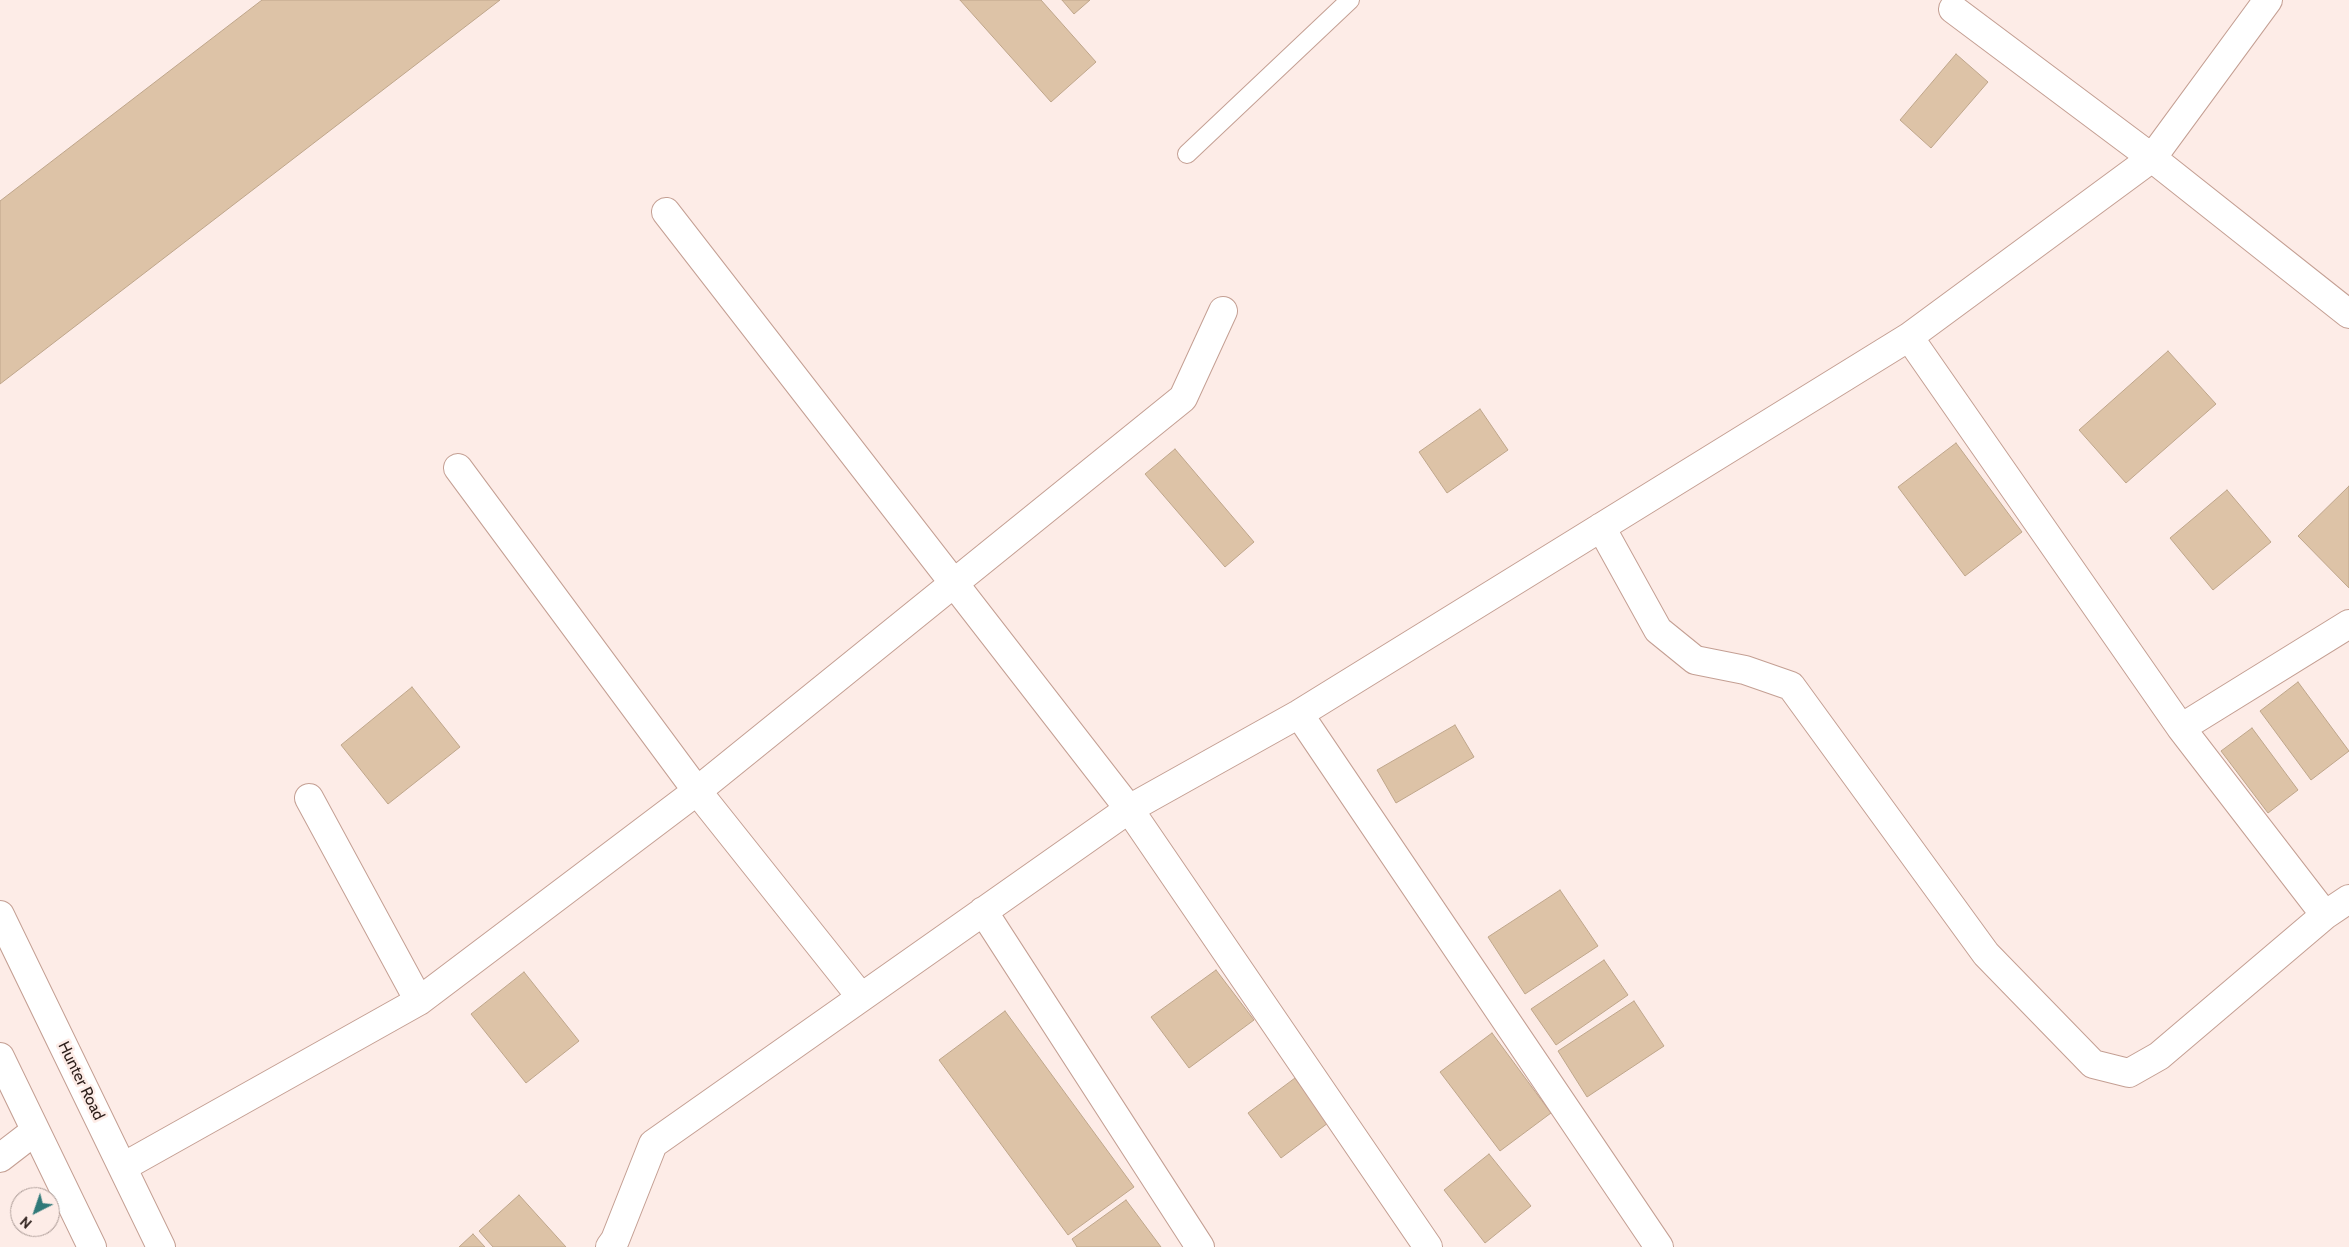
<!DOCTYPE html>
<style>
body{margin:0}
#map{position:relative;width:2349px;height:1247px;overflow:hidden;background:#fdece7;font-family:Cabin,sans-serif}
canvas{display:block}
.north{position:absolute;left:10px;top:1187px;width:50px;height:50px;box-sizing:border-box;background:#fdece7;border:1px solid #aa9a95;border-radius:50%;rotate:221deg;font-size:14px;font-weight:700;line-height:20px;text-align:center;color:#2d1f1b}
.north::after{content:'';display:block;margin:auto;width:18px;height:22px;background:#307979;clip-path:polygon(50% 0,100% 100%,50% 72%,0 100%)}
</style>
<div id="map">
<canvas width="2349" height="1247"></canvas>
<div class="north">N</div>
</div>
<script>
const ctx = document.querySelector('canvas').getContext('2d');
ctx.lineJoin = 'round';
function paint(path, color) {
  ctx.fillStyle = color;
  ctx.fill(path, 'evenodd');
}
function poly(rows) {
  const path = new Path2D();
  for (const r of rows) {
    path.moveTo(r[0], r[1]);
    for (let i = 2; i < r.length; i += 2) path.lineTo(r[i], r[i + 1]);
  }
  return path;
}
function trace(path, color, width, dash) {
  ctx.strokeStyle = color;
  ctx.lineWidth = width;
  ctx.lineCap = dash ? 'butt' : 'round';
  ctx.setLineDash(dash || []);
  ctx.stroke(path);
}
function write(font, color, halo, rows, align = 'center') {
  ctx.font = font + ' Cabin,sans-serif';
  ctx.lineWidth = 5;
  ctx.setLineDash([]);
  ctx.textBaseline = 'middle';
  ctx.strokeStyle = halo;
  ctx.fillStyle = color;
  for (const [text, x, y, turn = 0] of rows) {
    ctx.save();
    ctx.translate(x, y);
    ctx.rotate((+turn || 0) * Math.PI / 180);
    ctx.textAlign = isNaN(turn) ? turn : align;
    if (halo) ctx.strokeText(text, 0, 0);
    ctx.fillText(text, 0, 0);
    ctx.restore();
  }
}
const building = poly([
 [262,0,500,0,0,384,0,201,262,0],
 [960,0,1041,0,1096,62,1051,102,960,0],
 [1062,0,1090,0,1074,14,1062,0],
 [1956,54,1988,82,1931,148,1900,120,1956,54],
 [2168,351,2216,404,2126,483,2079,430,2168,351],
 [1480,409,1508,450,1447,493,1419,452,1480,409],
 [1956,443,2022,532,1965,576,1898,487,1956,443],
 [1175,449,1254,542,1225,567,1145,474,1175,449],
 [2349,486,2349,588,2298,536,2349,486],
 [2227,490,2271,542,2213,590,2170,538,2227,490],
 [2298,682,2349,751,2311,780,2260,711,2298,682],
 [412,687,460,747,388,804,341,745,412,687],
 [1455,725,1474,757,1396,803,1377,770,1455,725],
 [2252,728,2298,790,2268,813,2221,751,2252,728],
 [1560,890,1598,946,1525,994,1488,937,1560,890],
 [1604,960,1628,995,1556,1045,1531,1009,1604,960],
 [1216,970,1254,1020,1189,1068,1151,1017,1216,970],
 [524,972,579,1041,526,1083,471,1014,524,972],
 [1634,1001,1664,1046,1587,1097,1558,1051,1634,1001],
 [1005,1011,1134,1187,1068,1235,939,1060,1005,1011],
 [1492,1033,1551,1113,1500,1151,1440,1072,1492,1033],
 [1295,1078,1328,1123,1281,1158,1248,1113,1295,1078],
 [1489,1154,1531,1206,1485,1243,1444,1190,1489,1154],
 [519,1195,566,1247,493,1247,479,1231,519,1195],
 [1126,1200,1161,1247,1077,1247,1072,1239,1126,1200],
 [473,1234,485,1247,459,1247,473,1234]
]);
paint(building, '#ddc3a7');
trace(building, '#bfa68b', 1);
const service = poly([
 [1187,154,1350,0]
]);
const minor = poly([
 [1953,9,2152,158,2349,314],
 [666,212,1129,809,1428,1247],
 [1909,337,2152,158,2268,0],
 [458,468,697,791,861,997],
 [1601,527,1658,630,1695,660,1745,670,1791,686,1986,954,2093,1064,2129,1073,2159,1056,2325,915],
 [1299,714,1659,1247],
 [2181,728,2349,624],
 [309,798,419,1001],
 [983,911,1200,1247],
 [0,1158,35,1131],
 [123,1167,419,1001,697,791,1183,398,1223,311],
 [610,1247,615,1240,653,1144,1129,809,1299,714,1909,337,2181,728,2325,915,2349,899]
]);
const secondary = poly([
 [0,915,161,1247],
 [0,1057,92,1247]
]);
trace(service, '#c49f93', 20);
trace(minor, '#c49f93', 30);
trace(secondary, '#c49f93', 30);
trace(service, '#fff', 18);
trace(minor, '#fff', 28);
trace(secondary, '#fff', 28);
write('16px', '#2d1f1b', '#fdece7', [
 ["Hunter Road",81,1081,64]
]);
</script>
